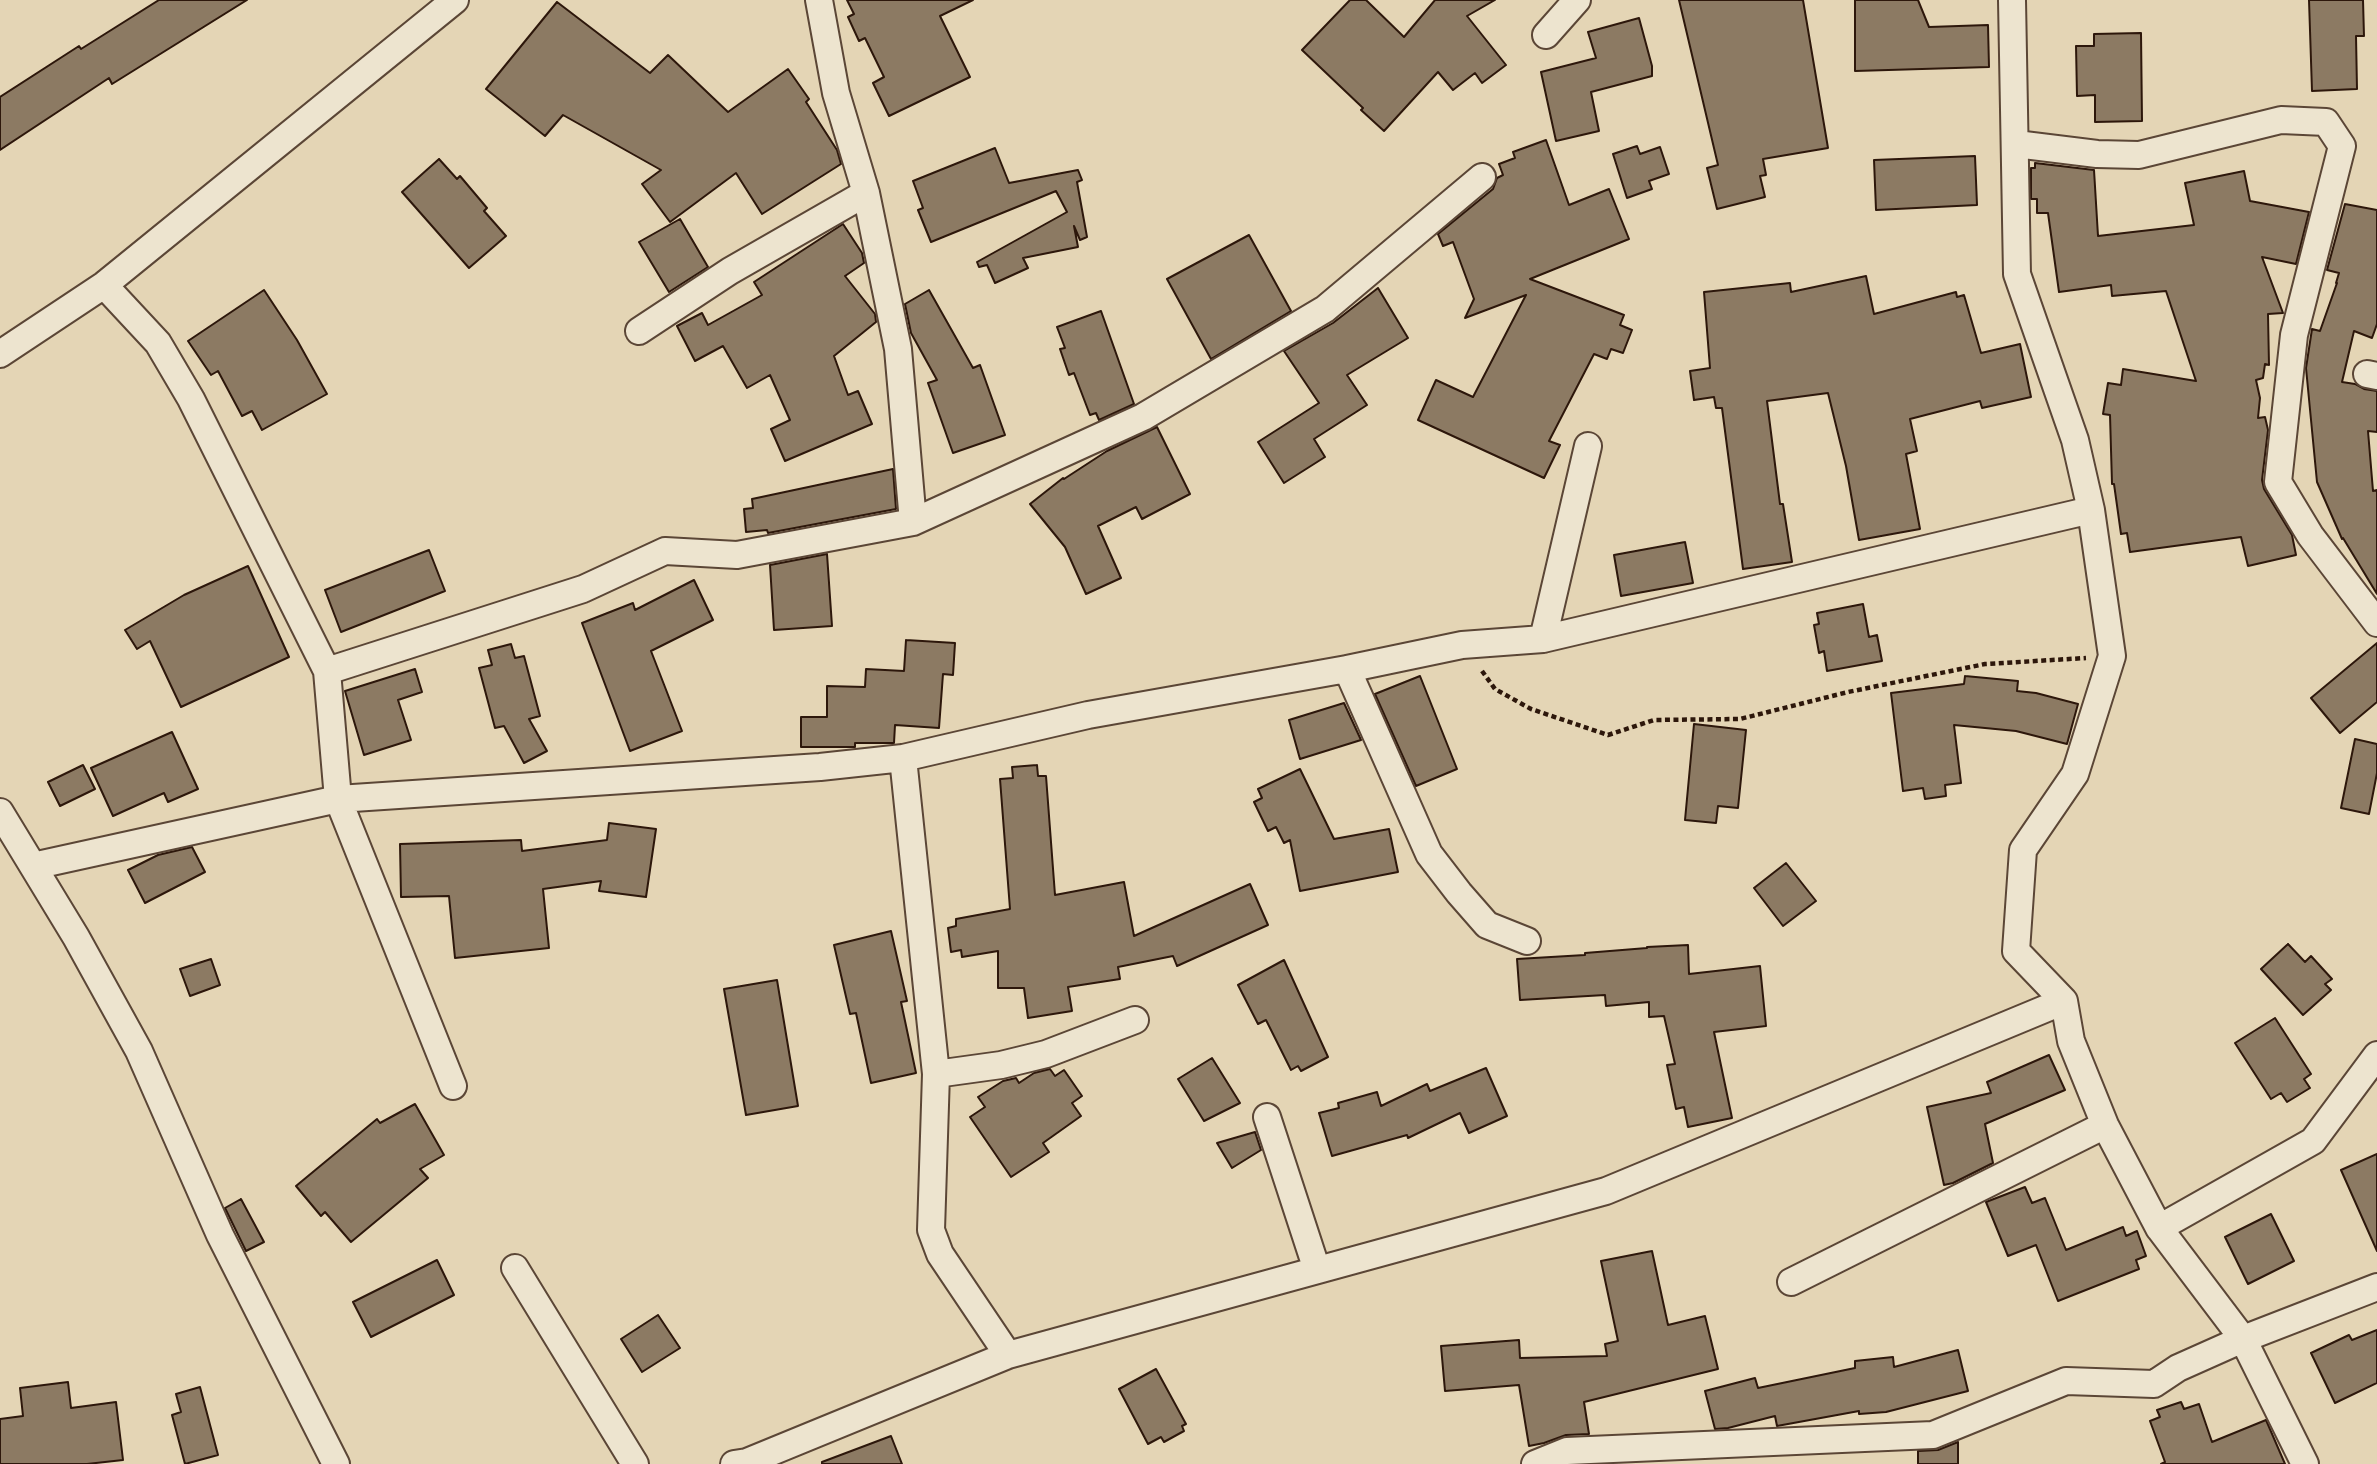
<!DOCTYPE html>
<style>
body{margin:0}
canvas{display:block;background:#e4d5b5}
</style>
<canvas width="2377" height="1464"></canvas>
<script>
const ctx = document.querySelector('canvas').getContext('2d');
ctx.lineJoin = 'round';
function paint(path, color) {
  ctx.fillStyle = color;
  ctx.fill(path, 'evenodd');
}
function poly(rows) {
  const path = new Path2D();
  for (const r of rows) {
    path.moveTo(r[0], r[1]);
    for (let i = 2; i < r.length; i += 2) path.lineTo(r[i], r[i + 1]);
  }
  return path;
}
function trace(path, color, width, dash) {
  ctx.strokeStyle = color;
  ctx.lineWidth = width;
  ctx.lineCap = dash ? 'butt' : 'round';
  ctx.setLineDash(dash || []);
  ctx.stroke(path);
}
const building = poly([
 [159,0,247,0,112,84,109,78,0,150,0,97,79,46,81,49,159,0],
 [847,0,973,0,940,16,970,77,889,116,873,83,884,77,865,38,859,41,848,17,854,14,847,0],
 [1350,0,1366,0,1404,37,1435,0,1495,0,1467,16,1506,65,1482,83,1475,73,1453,90,1438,72,1384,131,1361,110,1363,108,1302,50,1350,0],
 [1679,0,1803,0,1828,148,1763,159,1766,175,1760,176,1765,197,1717,209,1707,168,1718,165,1679,0],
 [1855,0,1918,0,1929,27,1988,25,1989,67,1855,71,1855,0],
 [2309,0,2363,0,2364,36,2356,36,2357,89,2312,91,2309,0],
 [557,2,650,73,668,55,728,112,788,69,809,99,806,102,837,150,841,164,762,214,736,173,670,222,642,184,661,170,563,115,545,136,486,89,557,2],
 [1639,18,1652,66,1652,76,1591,92,1599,131,1556,141,1541,72,1596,58,1588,32,1639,18],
 [2141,33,2142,121,2095,122,2095,95,2077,96,2076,46,2094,46,2094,34,2141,33],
 [1546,140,1569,205,1609,189,1629,239,1530,279,1624,315,1620,325,1632,330,1623,353,1611,349,1607,359,1594,354,1549,441,1560,445,1544,478,1418,420,1436,380,1473,397,1526,295,1465,318,1474,299,1453,242,1443,246,1438,234,1493,189,1497,178,1503,175,1499,164,1515,158,1513,152,1546,140],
 [1637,146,1640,154,1660,147,1669,174,1649,181,1652,189,1627,198,1613,154,1637,146],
 [995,148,1009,183,1078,170,1082,180,1077,182,1087,237,1080,240,1074,226,1078,247,1023,258,1028,268,995,283,987,265,979,267,977,262,1067,212,1056,191,931,242,918,210,923,208,913,181,995,148],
 [1975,156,1977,205,1876,210,1874,160,1975,156],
 [439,159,457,179,460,176,487,208,484,211,506,236,469,268,402,192,439,159],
 [2035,163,2094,170,2098,236,2194,225,2185,183,2244,171,2250,201,2309,212,2296,264,2262,257,2283,313,2268,314,2269,365,2265,364,2263,378,2256,380,2260,398,2258,418,2265,417,2268,430,2262,480,2264,489,2292,535,2296,555,2248,566,2241,537,2130,552,2127,533,2121,534,2114,484,2112,484,2110,415,2103,414,2108,383,2121,385,2123,369,2196,381,2166,291,2112,296,2111,285,2059,292,2048,213,2037,213,2037,199,2031,199,2031,168,2035,168,2035,163],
 [2345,204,2377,210,2377,324,2372,338,2354,331,2342,382,2355,384,2364,389,2377,391,2377,432,2368,431,2373,491,2377,490,2377,594,2343,538,2342,539,2317,482,2306,368,2312,329,2320,331,2337,283,2336,283,2339,273,2327,270,2345,204],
 [680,219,708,267,669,292,639,242,680,219],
 [843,224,862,253,864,263,845,276,875,314,876,322,834,356,848,395,858,391,872,424,785,461,771,429,790,420,770,375,747,388,723,346,695,361,677,326,702,313,708,325,762,295,754,282,843,224],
 [1249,235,1291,311,1211,359,1167,279,1249,235],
 [1866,276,1874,314,1956,292,1957,297,1964,295,1981,353,2020,344,2031,397,1982,408,1980,401,1910,419,1917,451,1906,454,1920,529,1859,540,1846,466,1828,393,1767,401,1780,504,1783,504,1792,562,1743,569,1722,408,1716,408,1714,397,1694,400,1690,371,1710,368,1704,292,1790,283,1791,292,1866,276],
 [1378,288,1408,338,1347,375,1367,405,1314,439,1325,457,1284,483,1258,442,1319,403,1284,351,1333,323,1378,288],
 [264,290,297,340,327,394,262,430,252,411,242,416,218,371,211,375,188,341,264,290],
 [929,290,973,368,980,365,1005,435,953,453,928,383,937,380,911,333,905,304,929,290],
 [1101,311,1134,404,1099,420,1096,413,1090,415,1074,373,1069,375,1060,349,1065,348,1057,327,1101,311],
 [1157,427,1190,494,1142,519,1136,507,1098,526,1121,578,1086,594,1065,547,1030,504,1063,478,1064,479,1107,451,1157,427],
 [893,469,896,509,768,533,767,530,746,532,744,509,753,508,752,499,893,469],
 [1685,542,1693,583,1621,596,1614,555,1685,542],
 [429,550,445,591,341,632,325,590,429,550],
 [827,554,832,626,774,630,770,565,827,554],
 [248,566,289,657,181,707,150,641,137,649,125,630,184,595,248,566],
 [694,580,713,620,651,651,682,731,630,751,582,623,633,603,635,610,694,580],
 [1863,604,1869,637,1877,635,1882,661,1827,671,1824,651,1819,653,1814,625,1819,624,1817,613,1863,604],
 [906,640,955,643,953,675,943,674,939,728,895,725,894,743,855,743,855,747,801,747,801,717,827,717,827,686,865,687,866,669,904,671,906,640],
 [2377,643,2377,702,2340,733,2311,698,2377,643],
 [511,644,515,658,524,656,540,716,529,719,547,751,524,763,504,726,495,728,479,668,492,665,488,650,511,644],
 [415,669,422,692,398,700,411,740,364,755,345,691,415,669],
 [1420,676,1457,769,1416,786,1375,694,1420,676],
 [1965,676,2018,681,2017,691,2036,693,2078,704,2067,744,2016,731,1954,725,1961,783,1945,785,1946,796,1925,799,1923,788,1903,791,1891,693,1964,684,1965,676],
 [1344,703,1361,740,1300,759,1289,720,1344,703],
 [1694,724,1746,730,1738,808,1718,806,1716,823,1685,820,1694,724],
 [172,732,198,789,168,802,164,793,113,816,91,768,172,732],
 [2355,739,2377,744,2377,773,2369,814,2341,808,2355,739],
 [83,765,95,789,60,806,48,782,83,765],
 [1037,765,1038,776,1046,776,1055,895,1124,882,1134,936,1250,884,1268,925,1177,966,1173,956,1118,967,1120,979,1068,987,1072,1011,1028,1018,1024,988,998,988,998,951,962,957,961,950,951,952,948,928,956,926,956,919,1010,909,1000,779,1013,778,1012,767,1037,765],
 [1300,769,1334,839,1389,829,1398,872,1300,891,1290,840,1284,843,1276,827,1268,831,1254,802,1262,798,1258,789,1300,769],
 [609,823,656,829,646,897,599,891,601,881,543,889,549,948,455,958,449,896,401,897,400,844,521,840,522,851,607,840,609,823],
 [192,847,205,872,145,903,128,870,158,855,192,847],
 [1786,863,1816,901,1783,926,1754,888,1786,863],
 [891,931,907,1001,901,1002,916,1073,871,1083,856,1013,850,1014,834,945,891,931],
 [2288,944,2305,962,2311,956,2332,979,2325,984,2331,990,2303,1015,2261,969,2288,944],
 [1688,945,1689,974,1760,966,1766,1026,1714,1032,1732,1118,1688,1127,1684,1107,1676,1109,1667,1065,1675,1064,1664,1016,1649,1017,1649,1002,1606,1006,1605,995,1520,1000,1517,959,1585,955,1585,953,1647,948,1647,947,1688,945],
 [211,959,220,985,190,996,180,969,211,959],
 [1284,960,1328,1057,1301,1071,1298,1066,1291,1070,1266,1020,1258,1024,1238,985,1284,960],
 [777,980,798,1106,746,1115,724,989,777,980],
 [2275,1018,2311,1074,2304,1079,2310,1088,2287,1102,2281,1093,2271,1099,2235,1043,2275,1018],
 [2049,1055,2065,1090,1985,1124,1993,1163,1953,1183,1944,1185,1927,1107,1991,1093,1987,1082,2049,1055],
 [1212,1058,1240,1103,1204,1121,1178,1079,1212,1058],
 [1486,1068,1507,1116,1469,1133,1460,1113,1408,1138,1407,1135,1332,1156,1319,1113,1339,1108,1338,1103,1377,1092,1381,1106,1427,1084,1430,1091,1486,1068],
 [1050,1069,1055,1076,1064,1070,1082,1096,1072,1103,1081,1116,1043,1143,1049,1152,1011,1177,970,1117,985,1107,978,1097,1003,1081,1016,1078,1019,1083,1034,1073,1050,1069],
 [415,1104,444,1155,420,1169,428,1178,351,1242,325,1212,321,1216,296,1186,377,1119,380,1123,415,1104],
 [1255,1132,1261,1150,1232,1168,1217,1143,1255,1132],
 [2377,1154,2377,1251,2341,1170,2377,1154],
 [2025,1187,2032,1203,2045,1198,2066,1250,2123,1227,2126,1236,2137,1231,2146,1256,2136,1260,2139,1269,2058,1301,2036,1245,2008,1256,1986,1202,2025,1187],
 [241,1199,264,1242,246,1251,225,1208,241,1199],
 [2271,1214,2294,1261,2248,1284,2225,1237,2271,1214],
 [1652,1251,1668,1325,1705,1316,1718,1369,1584,1402,1589,1434,1566,1435,1544,1443,1529,1446,1519,1385,1445,1391,1441,1346,1519,1340,1520,1358,1607,1356,1605,1344,1618,1341,1601,1261,1652,1251],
 [437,1260,454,1295,371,1337,353,1302,437,1260],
 [658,1315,680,1348,642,1372,621,1339,658,1315],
 [2377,1330,2377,1383,2335,1403,2311,1353,2349,1335,2352,1340,2377,1330],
 [1958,1350,1968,1391,1886,1412,1859,1414,1859,1411,1777,1426,1775,1416,1728,1428,1715,1429,1705,1391,1755,1378,1758,1388,1855,1368,1855,1361,1893,1357,1894,1367,1958,1350],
 [1156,1369,1186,1424,1182,1426,1184,1431,1164,1442,1161,1437,1148,1444,1119,1389,1156,1369],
 [68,1382,71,1408,116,1402,123,1460,87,1464,0,1464,0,1419,23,1416,20,1388,68,1382],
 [200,1387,218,1455,185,1464,172,1415,181,1412,176,1394,200,1387],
 [2181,1402,2184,1409,2199,1404,2212,1442,2266,1420,2285,1464,2161,1464,2165,1462,2150,1421,2160,1417,2157,1410,2181,1402],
 [891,1436,902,1464,822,1464,822,1462,891,1436],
 [1958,1442,1958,1464,1918,1464,1918,1451,1938,1450,1958,1442]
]);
paint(building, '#8c7a63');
trace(building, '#2d170b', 2);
const minor = poly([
 [819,0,836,93,866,193,898,349,913,522],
 [2012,0,2017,274,2075,440,2091,510,2112,656,2075,774,2023,850,2016,951,2064,1001,2071,1041,2105,1125,2159,1228,2243,1339,2305,1464],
 [1546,35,1577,0],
 [2016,144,2097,154,2139,155,2281,120,2326,122,2342,146,2294,335,2278,482,2310,535,2377,623],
 [104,285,158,343,191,399,327,671,338,799,453,1086],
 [639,331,730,271,866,193],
 [0,354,104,285,455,0],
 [2367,374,2377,376],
 [1543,639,1588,446],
 [1347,669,1429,854,1459,893,1487,925,1527,941],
 [327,671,583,589,665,551,737,555,913,522,1143,417,1325,309,1482,177],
 [903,758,936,1074,931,1230,940,1254,1008,1355],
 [0,812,76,937,139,1051,220,1235,336,1464],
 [33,866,338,799,820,767,903,758,1088,715,1347,669,1462,645,1543,639,2091,510],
 [936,1074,1001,1065,1046,1054,1135,1020],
 [1267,1117,1317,1270],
 [2159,1228,2313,1141,2377,1055],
 [515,1268,635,1464],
 [1791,1282,2105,1125],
 [734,1464,747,1462,1008,1355,1606,1191,2064,1001],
 [1535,1464,1567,1451,1933,1435,2066,1381,2154,1384,2178,1368,2243,1339,2377,1287]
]);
trace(minor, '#5b4636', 30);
trace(poly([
 [1482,671,1495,689,1531,709,1608,735,1654,720,1740,719,1848,692,1985,664,2086,658]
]), '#2d170b', 4.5, [5, 3.5]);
trace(minor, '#ede4cf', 26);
</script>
